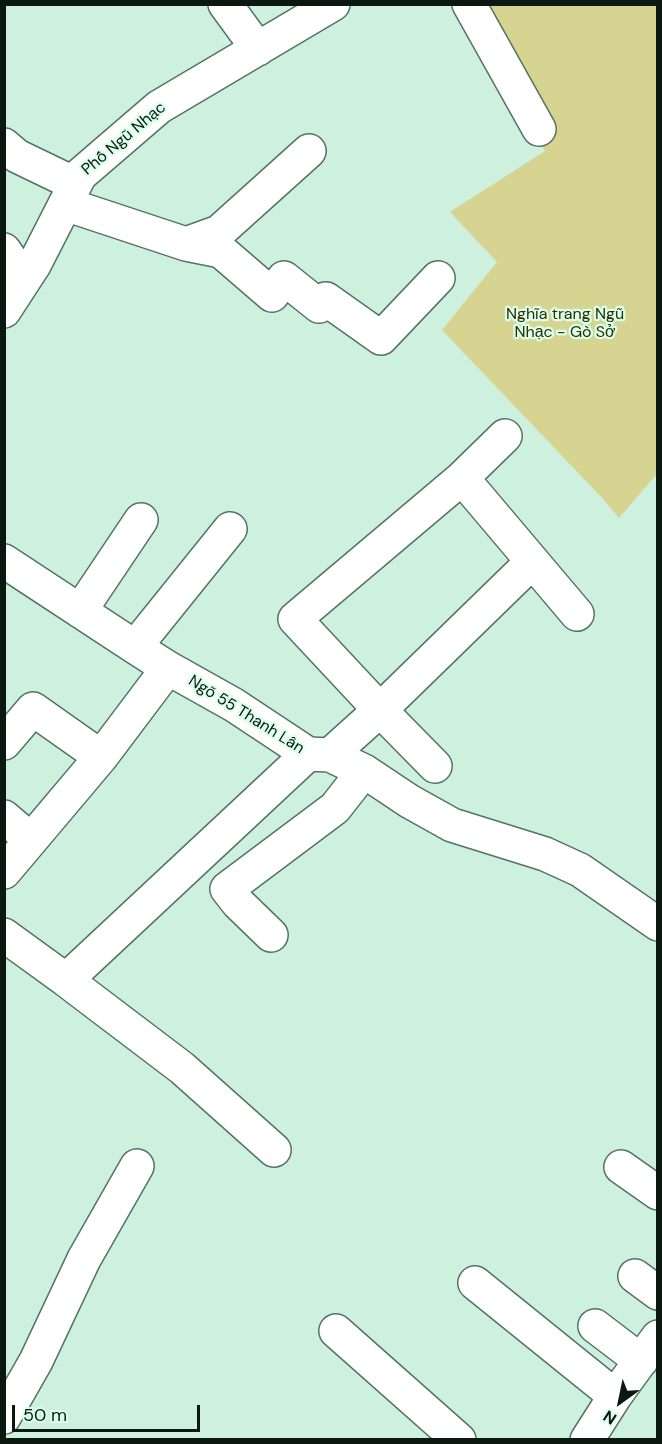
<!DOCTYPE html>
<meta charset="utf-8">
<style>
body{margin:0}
#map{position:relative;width:662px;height:1444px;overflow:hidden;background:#cdf1de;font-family:"DM Sans",sans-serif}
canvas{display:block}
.frame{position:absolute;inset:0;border:6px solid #0b1812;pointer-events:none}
.north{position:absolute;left:590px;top:1372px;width:60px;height:60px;-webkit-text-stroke:4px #daffeb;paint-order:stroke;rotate:213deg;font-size:16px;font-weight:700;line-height:24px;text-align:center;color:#0b1812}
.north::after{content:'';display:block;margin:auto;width:21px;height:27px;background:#0b1812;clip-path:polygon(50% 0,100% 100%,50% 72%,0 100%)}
.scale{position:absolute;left:12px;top:1405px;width:188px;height:27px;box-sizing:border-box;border:3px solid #0b1812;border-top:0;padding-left:8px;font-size:18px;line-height:21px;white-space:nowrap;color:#0b1812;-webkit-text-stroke:4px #daffeb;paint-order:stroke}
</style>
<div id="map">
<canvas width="662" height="1444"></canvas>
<div class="frame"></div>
<div class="north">N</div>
<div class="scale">50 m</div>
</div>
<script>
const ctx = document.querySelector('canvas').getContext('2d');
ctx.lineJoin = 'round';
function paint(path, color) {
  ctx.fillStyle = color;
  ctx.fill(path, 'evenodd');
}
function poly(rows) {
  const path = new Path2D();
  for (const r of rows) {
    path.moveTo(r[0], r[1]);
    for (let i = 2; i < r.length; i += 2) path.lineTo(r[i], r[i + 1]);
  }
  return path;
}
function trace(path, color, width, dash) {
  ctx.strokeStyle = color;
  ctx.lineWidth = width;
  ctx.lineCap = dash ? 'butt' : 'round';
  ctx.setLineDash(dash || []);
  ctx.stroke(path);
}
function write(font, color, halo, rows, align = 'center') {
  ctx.font = font + ' "DM Sans",sans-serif';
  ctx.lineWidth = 4.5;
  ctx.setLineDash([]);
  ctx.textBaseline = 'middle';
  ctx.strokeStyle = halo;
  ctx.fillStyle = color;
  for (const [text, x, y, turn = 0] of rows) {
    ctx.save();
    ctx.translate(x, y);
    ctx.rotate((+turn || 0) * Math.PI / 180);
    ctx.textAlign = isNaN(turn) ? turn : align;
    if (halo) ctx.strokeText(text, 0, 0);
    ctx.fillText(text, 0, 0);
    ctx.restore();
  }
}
paint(poly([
 [456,5,657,5,657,474,619,518,604,500,442,330,497,262,450,212,545,151]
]), '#d6d490');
const minor = poly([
 [225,4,258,49],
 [469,4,539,129],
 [4,145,17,156,75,184],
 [65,204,186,244,221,251,272,295,284,278,319,306,326,299,381,338,438,278],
 [186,244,219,232,309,151],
 [4,250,24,279],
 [4,311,34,265,80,175,159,107,333,4],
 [505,436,462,478,577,614],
 [4,561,135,647,168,668,234,705,308,754,330,755,364,771,409,801,452,825,545,854,580,870,658,924],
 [80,611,141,520],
 [135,647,230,529],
 [4,743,33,709,101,757],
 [330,755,380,710,532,562],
 [435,766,380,710,295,619,462,478],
 [4,817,31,840],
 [4,872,101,757,168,668],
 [4,935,66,980,308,754],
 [271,935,238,903,227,889,335,808,364,771],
 [66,980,182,1068,274,1150],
 [621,1167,658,1193],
 [635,1276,658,1293],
 [475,1283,615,1396],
 [595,1326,641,1361],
 [336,1331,459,1440],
 [4,1417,36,1361,84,1259,137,1166],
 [587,1440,615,1396,658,1337]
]);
trace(minor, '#547463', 36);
trace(minor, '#fff', 33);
write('16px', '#0b1812', '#daffeb', [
 ["Phố Ngũ Nhạc",124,139,-40],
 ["Ngõ 55 Thanh Lân",246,715,32]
]);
write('16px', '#2f2d03', '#daffeb', [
 ["Nghĩa trang Ngũ",565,315],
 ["Nhạc - Gò Sở",565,333]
]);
</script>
